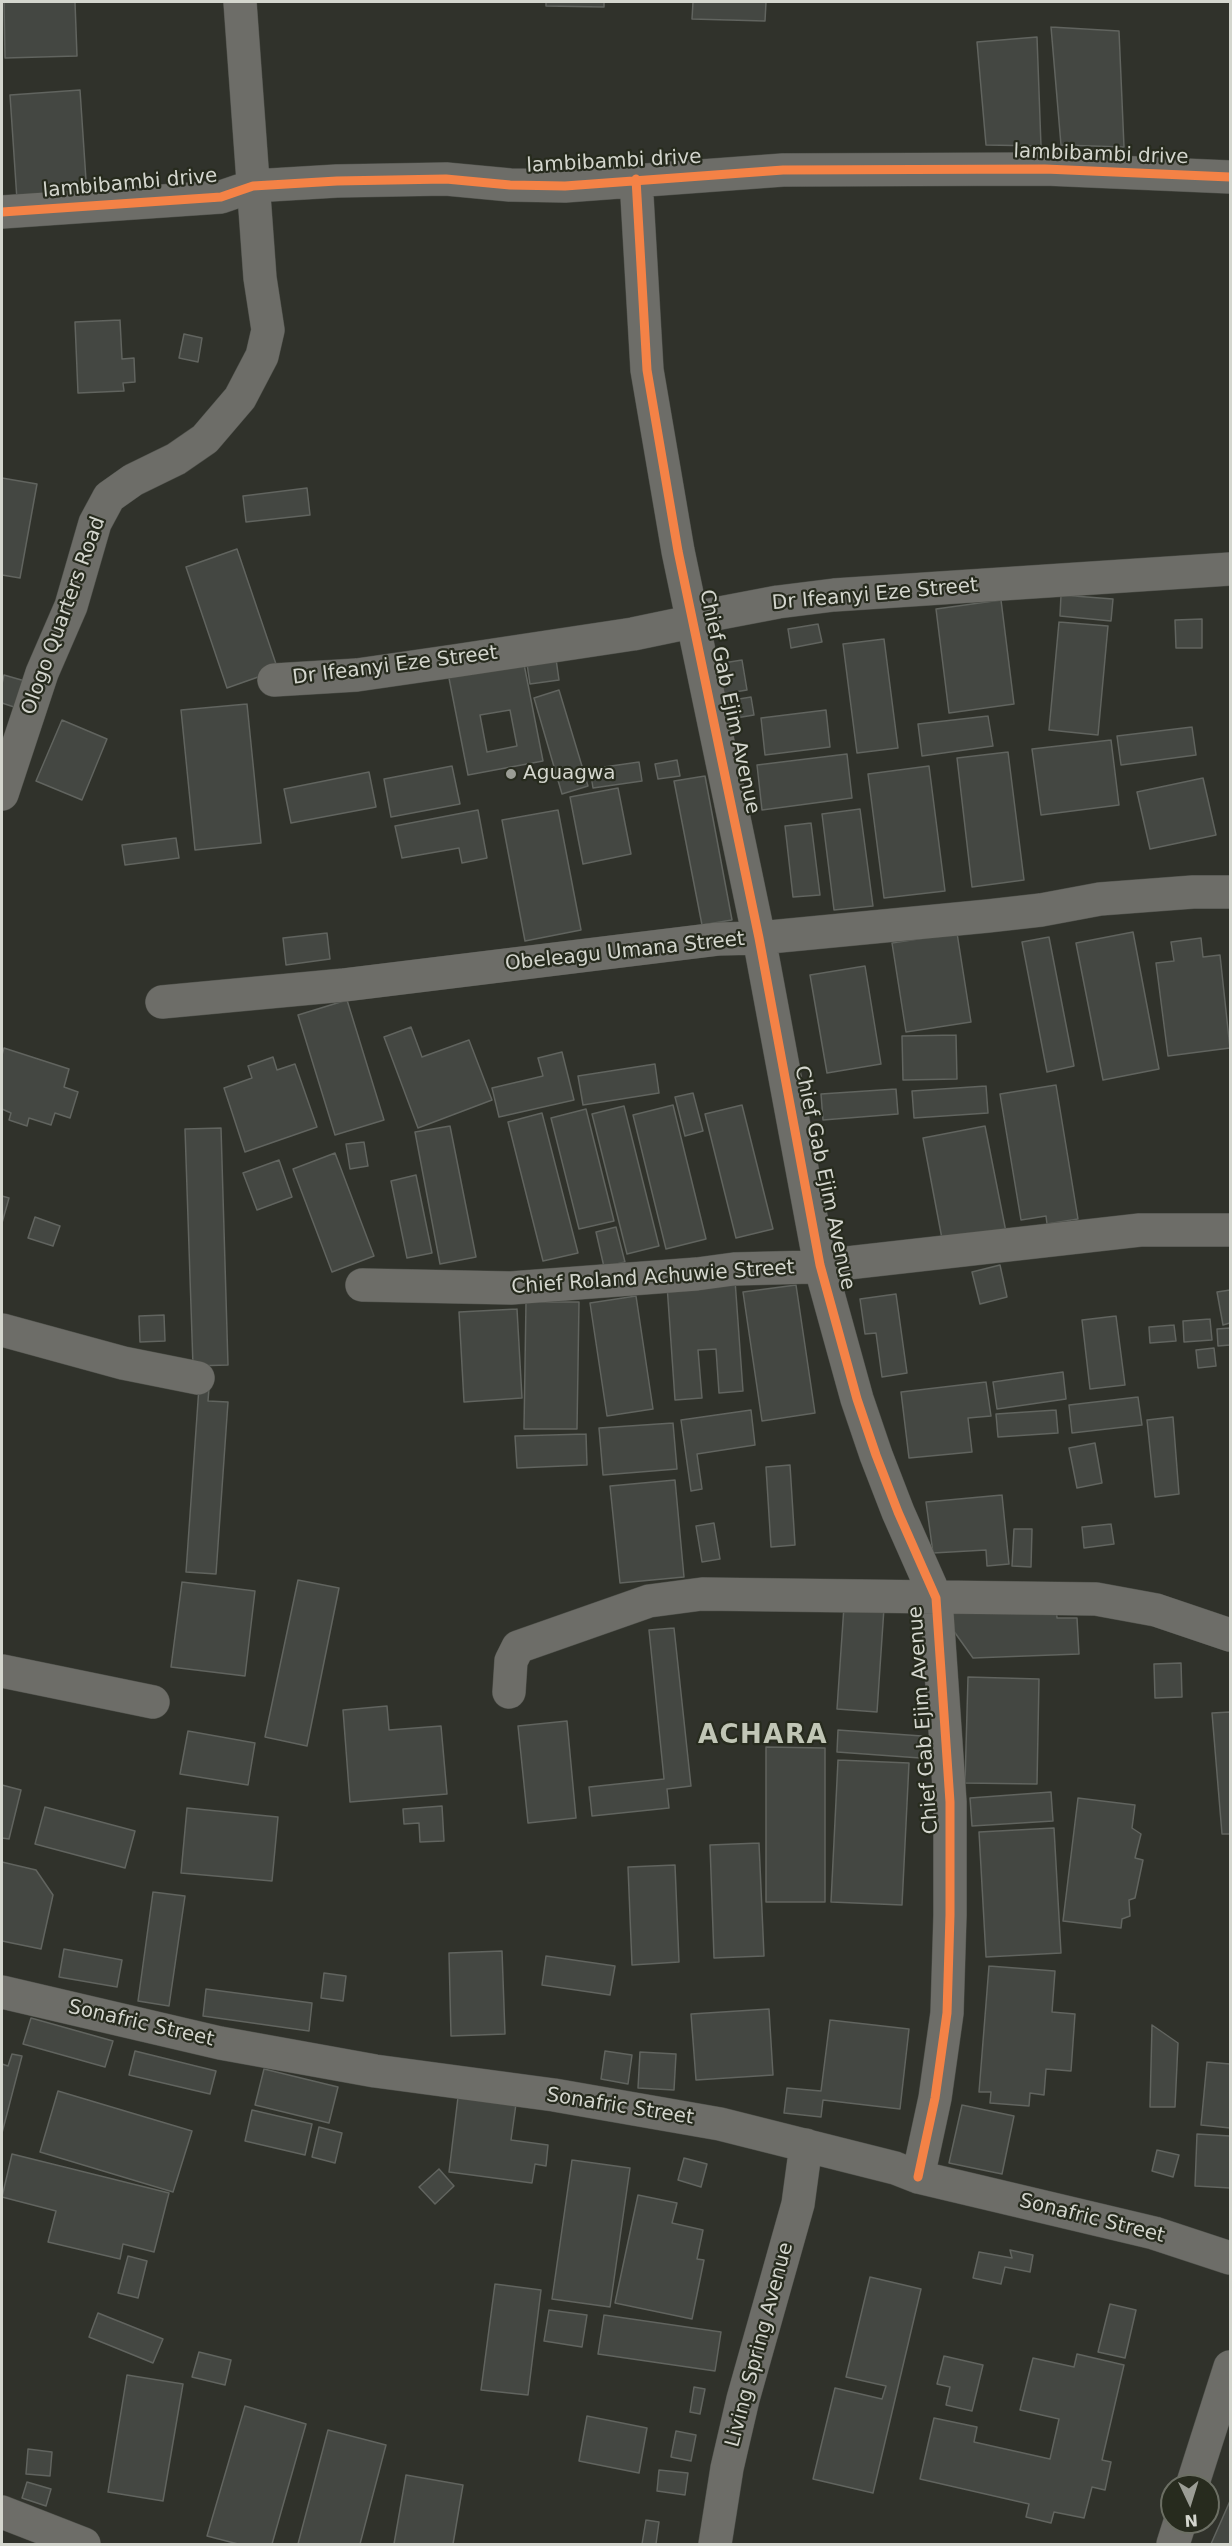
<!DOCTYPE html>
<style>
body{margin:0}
#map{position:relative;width:1232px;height:2546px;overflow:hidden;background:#30322b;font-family:"DejaVu Sans",sans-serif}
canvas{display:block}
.frame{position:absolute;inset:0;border:3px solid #d4d6ce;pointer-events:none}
.north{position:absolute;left:1160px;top:2474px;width:60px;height:60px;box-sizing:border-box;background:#272b1e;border:2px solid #6c6f64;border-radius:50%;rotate:176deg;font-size:16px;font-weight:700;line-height:24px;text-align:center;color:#d4d6ce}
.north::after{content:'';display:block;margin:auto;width:21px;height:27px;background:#9b9d95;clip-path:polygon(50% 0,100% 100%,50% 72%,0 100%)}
</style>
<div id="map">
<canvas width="1232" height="2546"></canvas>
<div class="frame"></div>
<div class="north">N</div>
</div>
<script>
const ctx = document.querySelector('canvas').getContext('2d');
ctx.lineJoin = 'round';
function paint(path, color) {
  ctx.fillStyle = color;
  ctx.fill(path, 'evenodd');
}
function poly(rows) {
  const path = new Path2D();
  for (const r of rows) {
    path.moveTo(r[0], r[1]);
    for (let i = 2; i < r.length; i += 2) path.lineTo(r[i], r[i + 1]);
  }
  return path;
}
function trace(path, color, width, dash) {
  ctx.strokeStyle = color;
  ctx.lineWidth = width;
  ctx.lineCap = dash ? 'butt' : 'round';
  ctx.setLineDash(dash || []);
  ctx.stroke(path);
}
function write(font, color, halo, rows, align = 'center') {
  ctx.font = font + ' "DejaVu Sans",sans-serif';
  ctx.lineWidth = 4.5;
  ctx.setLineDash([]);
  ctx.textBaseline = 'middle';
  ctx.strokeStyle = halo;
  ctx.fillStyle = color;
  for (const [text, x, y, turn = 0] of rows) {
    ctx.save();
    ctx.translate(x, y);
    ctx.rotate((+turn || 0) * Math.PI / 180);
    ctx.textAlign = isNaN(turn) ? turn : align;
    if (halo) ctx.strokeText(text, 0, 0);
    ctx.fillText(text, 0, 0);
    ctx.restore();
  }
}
const building = poly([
 [4,2,75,2,77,56,5,58,4,2],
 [546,2,604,2,604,7,546,6,546,2],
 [693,2,766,2,765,21,692,19,693,2],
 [1051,27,1119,31,1124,147,1061,145,1051,27],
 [1037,37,1041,146,986,145,977,42,1037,37],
 [80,90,87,195,17,200,10,95,80,90],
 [120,320,122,359,134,358,135,382,123,383,124,391,78,393,75,322,120,320],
 [184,334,202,338,198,362,179,358,184,334],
 [2,478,37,484,20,578,2,575,2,478],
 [307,488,310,515,246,522,243,496,307,488],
 [237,549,278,670,227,688,186,567,237,549],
 [1061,595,1113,599,1111,621,1060,616,1061,595],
 [1001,600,1014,704,949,713,936,609,1001,600],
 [1202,619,1202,648,1176,648,1175,620,1202,619],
 [1059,622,1108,626,1098,735,1049,730,1059,622],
 [818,624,822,642,791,648,788,629,818,624],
 [884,639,898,748,857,753,843,644,884,639],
 [523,659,543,761,468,775,448,673,523,659],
 [510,710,517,746,487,752,480,715,510,710],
 [556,659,559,680,530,684,527,664,556,659],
 [742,660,747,690,722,694,717,664,742,660],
 [4,675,25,681,17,708,2,703,2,684,4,675],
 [559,690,588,786,562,794,534,698,559,690],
 [751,697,754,715,730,719,727,701,751,697],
 [247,704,261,843,195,850,181,710,247,704],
 [826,710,830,747,765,755,761,718,826,710],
 [988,716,993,746,922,756,918,724,988,716],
 [62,720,107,739,82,800,36,781,62,720],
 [1192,727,1196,755,1121,765,1117,736,1192,727],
 [1111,740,1119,805,1041,815,1032,749,1111,740],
 [1008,752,1024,880,972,887,957,758,1008,752],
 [847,754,852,798,762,810,757,765,847,754],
 [677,760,680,776,658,779,655,764,677,760],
 [639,762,642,781,593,788,590,769,639,762],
 [452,766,460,804,391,817,384,779,452,766],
 [929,766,945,891,884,898,868,774,929,766],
 [369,772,376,807,291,823,284,789,369,772],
 [705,776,732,920,702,925,674,781,705,776],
 [1203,778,1216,835,1150,849,1137,792,1203,778],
 [618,788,631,854,583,864,570,797,618,788],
 [860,809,873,906,834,910,822,814,860,809],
 [478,810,487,858,462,863,459,848,402,858,395,826,478,810],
 [558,810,581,930,525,941,502,820,558,810],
 [811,823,820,895,793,897,785,826,811,823],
 [176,838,179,858,125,865,122,845,176,838],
 [1133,932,1159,1069,1103,1080,1076,943,1133,932],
 [327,933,330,959,286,965,283,938,327,933],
 [957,933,971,1022,906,1032,892,943,957,933],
 [1049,937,1074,1066,1047,1072,1022,942,1049,937],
 [1201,938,1203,957,1220,955,1230,1048,1168,1056,1156,963,1174,961,1171,942,1201,938],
 [865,966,881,1064,827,1073,810,975,865,966],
 [347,1000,384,1120,335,1135,298,1015,347,1000],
 [411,1027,422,1057,469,1040,492,1100,418,1128,384,1037,411,1027],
 [956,1035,957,1079,903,1080,902,1036,956,1035],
 [4,1048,69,1069,64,1087,78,1092,70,1118,55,1113,51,1125,29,1118,27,1126,9,1120,11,1113,2,1109,2,1055,4,1048],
 [562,1052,574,1100,499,1117,492,1088,543,1076,538,1058,562,1052],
 [273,1057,277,1070,295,1064,317,1127,245,1152,224,1088,252,1078,248,1066,273,1057],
 [655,1064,659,1093,583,1105,578,1076,655,1064],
 [1056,1085,1078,1219,1047,1224,1046,1216,1021,1220,1000,1094,1056,1085],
 [986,1086,988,1113,914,1118,912,1091,986,1086],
 [896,1089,898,1114,823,1120,821,1094,896,1089],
 [693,1093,703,1131,685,1136,675,1097,693,1093],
 [673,1105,706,1239,666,1249,633,1115,673,1105],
 [742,1105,773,1229,736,1238,705,1114,742,1105],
 [624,1106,659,1246,627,1254,592,1114,624,1106],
 [586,1109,614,1221,579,1229,551,1118,586,1109],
 [542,1113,578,1253,543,1261,508,1122,542,1113],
 [450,1126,476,1257,440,1264,415,1132,450,1126],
 [985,1126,1006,1232,943,1244,923,1138,985,1126],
 [221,1128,228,1365,193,1366,185,1129,221,1128],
 [364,1142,368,1166,350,1169,346,1144,364,1142],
 [335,1153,374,1256,332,1272,293,1169,335,1153],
 [279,1160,292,1197,257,1210,243,1173,279,1160],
 [416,1175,432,1253,407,1258,391,1181,416,1175],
 [2,1196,9,1198,2,1223,2,1196],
 [35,1217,60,1226,53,1246,28,1238,35,1217],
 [616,1227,625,1262,604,1267,596,1232,616,1227],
 [1000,1265,1007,1297,980,1304,972,1272,1000,1265],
 [735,1280,743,1391,719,1393,716,1349,698,1350,702,1398,675,1400,667,1285,735,1280],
 [796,1285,815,1413,762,1421,743,1292,796,1285],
 [1230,1290,1230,1323,1223,1325,1217,1292,1230,1290],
 [896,1294,907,1373,882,1377,876,1333,865,1334,860,1299,896,1294],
 [636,1296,653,1409,607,1416,590,1303,636,1296],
 [526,1302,579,1302,577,1429,524,1429,526,1302],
 [517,1309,522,1398,464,1402,459,1312,517,1309],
 [164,1315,165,1341,140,1342,139,1316,164,1315],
 [1116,1316,1125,1385,1090,1389,1082,1320,1116,1316],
 [1210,1319,1212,1340,1184,1342,1183,1321,1210,1319],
 [1174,1325,1176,1341,1150,1343,1149,1327,1174,1325],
 [1230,1328,1230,1345,1218,1346,1217,1329,1230,1328],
 [1214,1348,1216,1366,1198,1368,1196,1350,1214,1348],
 [1063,1372,1066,1399,997,1409,993,1382,1063,1372],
 [986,1382,991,1416,968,1418,972,1452,909,1458,901,1392,986,1382],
 [199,1387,209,1388,208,1401,228,1402,216,1574,186,1572,199,1387],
 [1138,1397,1142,1425,1072,1433,1069,1405,1138,1397],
 [751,1410,755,1445,697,1454,702,1489,691,1491,681,1420,751,1410],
 [1056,1410,1058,1433,998,1437,996,1414,1056,1410],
 [1173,1417,1179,1494,1155,1497,1147,1420,1173,1417],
 [673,1423,677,1469,603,1475,599,1428,673,1423],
 [586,1434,587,1465,517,1468,515,1436,586,1434],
 [1095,1443,1102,1483,1077,1488,1069,1448,1095,1443],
 [790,1465,795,1545,771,1547,766,1467,790,1465],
 [675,1480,684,1577,620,1583,610,1486,675,1480],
 [1002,1495,1009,1564,987,1566,986,1550,933,1553,926,1502,1002,1495],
 [714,1523,720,1559,702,1562,696,1526,714,1523],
 [1111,1524,1114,1544,1084,1548,1082,1527,1111,1524],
 [1014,1529,1032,1529,1031,1567,1012,1566,1014,1529],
 [298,1580,339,1588,307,1746,265,1737,298,1580],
 [182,1582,255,1591,245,1676,171,1667,182,1582],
 [1056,1605,1057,1618,1077,1618,1079,1654,973,1658,953,1630,952,1608,1056,1605],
 [844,1606,884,1608,877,1712,837,1709,844,1606],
 [674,1628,691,1786,667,1789,669,1808,592,1816,589,1787,664,1779,649,1630,674,1628],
 [1181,1663,1182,1697,1155,1698,1154,1664,1181,1663],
 [968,1677,1039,1679,1037,1784,965,1783,968,1677],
 [387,1706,389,1730,441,1726,447,1794,350,1802,343,1710,387,1706],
 [1230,1712,1230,1834,1222,1834,1212,1713,1230,1712],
 [567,1721,576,1818,528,1823,518,1726,567,1721],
 [838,1730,922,1736,920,1758,837,1752,838,1730],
 [188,1731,255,1743,248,1785,180,1774,188,1731],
 [766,1747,825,1748,825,1902,766,1902,766,1747],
 [838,1760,909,1763,902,1905,831,1902,838,1760],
 [2,1785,21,1790,9,1839,2,1838,2,1785],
 [1051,1792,1053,1821,972,1826,970,1798,1051,1792],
 [1078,1798,1135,1805,1132,1828,1141,1834,1135,1858,1143,1860,1135,1898,1129,1900,1130,1916,1122,1919,1121,1928,1063,1921,1078,1798],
 [442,1806,444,1841,420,1842,419,1823,404,1824,403,1809,442,1806],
 [45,1807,135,1831,125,1868,35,1844,45,1807],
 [187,1808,278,1817,272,1881,181,1873,187,1808],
 [1054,1828,1061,1953,986,1957,979,1832,1054,1828],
 [759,1843,764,1956,714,1958,710,1845,759,1843],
 [2,1862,36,1870,53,1895,41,1949,2,1941,2,1862],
 [675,1865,679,1962,632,1965,628,1867,675,1865],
 [153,1892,185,1896,169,2006,138,2001,153,1892],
 [64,1949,122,1960,117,1987,59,1977,64,1949],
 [502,1951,505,2034,451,2036,449,1953,502,1951],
 [546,1956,615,1966,610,1995,542,1985,546,1956],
 [989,1966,1055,1971,1052,2012,1075,2014,1071,2071,1046,2069,1044,2095,1030,2093,1029,2106,990,2103,991,2092,979,2092,989,1966],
 [324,1973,346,1976,343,2001,321,1998,324,1973],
 [206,1989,312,2003,309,2031,203,2016,206,1989],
 [769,2009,773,2075,696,2080,691,2014,769,2009],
 [31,2018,113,2041,105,2067,23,2044,31,2018],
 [830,2020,909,2029,900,2109,823,2100,821,2117,784,2113,787,2088,821,2091,830,2020],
 [1152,2025,1178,2043,1175,2107,1150,2107,1152,2025],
 [135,2051,216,2071,210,2094,129,2075,135,2051],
 [605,2051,632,2055,628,2084,601,2079,605,2051],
 [640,2052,676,2054,674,2090,638,2088,640,2052],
 [12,2054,22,2056,2,2133,2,2064,8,2066,12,2054],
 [1207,2062,1230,2064,1230,2128,1201,2125,1207,2062],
 [264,2069,338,2087,329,2123,255,2105,264,2069],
 [58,2091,192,2131,173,2192,40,2152,58,2091],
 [458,2097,516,2104,511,2140,548,2145,546,2166,535,2164,532,2183,449,2172,458,2097],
 [962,2105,1014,2116,1002,2174,949,2163,962,2105],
 [252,2110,312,2124,305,2155,245,2141,252,2110],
 [319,2127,342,2133,335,2163,312,2157,319,2127],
 [1197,2134,1230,2136,1230,2188,1195,2186,1197,2134],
 [1157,2150,1179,2155,1173,2177,1152,2171,1157,2150],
 [12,2154,169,2193,154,2252,123,2244,120,2259,48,2242,56,2211,2,2197,12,2154],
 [684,2158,707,2164,701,2187,678,2180,684,2158],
 [572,2160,630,2168,610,2307,552,2299,572,2160],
 [439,2169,454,2186,435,2204,419,2187,439,2169],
 [638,2195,677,2203,672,2223,703,2230,697,2259,704,2260,692,2319,615,2303,638,2195],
 [1010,2250,1033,2255,1030,2272,1005,2267,1001,2284,973,2278,979,2252,1012,2258,1010,2250],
 [128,2256,147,2261,138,2298,118,2293,128,2256],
 [870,2277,921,2289,873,2493,813,2479,835,2388,882,2399,886,2386,846,2377,870,2277],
 [495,2284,541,2290,528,2395,481,2390,495,2284],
 [1110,2304,1136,2310,1125,2358,1098,2352,1110,2304],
 [549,2310,587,2315,582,2347,544,2341,549,2310],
 [98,2313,163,2339,153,2363,89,2337,98,2313],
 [604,2315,721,2332,715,2371,598,2354,604,2315],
 [199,2352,231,2360,225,2385,192,2377,199,2352],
 [1077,2354,1124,2365,1102,2460,1111,2462,1105,2490,1092,2487,1084,2518,1054,2512,1051,2523,1026,2517,1029,2504,920,2479,934,2418,977,2427,974,2442,1050,2459,1059,2419,1020,2410,1033,2358,1074,2367,1077,2354],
 [944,2356,983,2365,972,2411,946,2405,950,2387,937,2384,944,2356],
 [127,2375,183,2384,163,2501,108,2492,127,2375],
 [694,2387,705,2389,700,2414,690,2412,694,2387],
 [245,2406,306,2424,272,2544,238,2544,207,2536,245,2406],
 [587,2416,647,2428,639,2473,579,2461,587,2416],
 [328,2430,386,2445,360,2544,298,2544,328,2430],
 [676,2431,696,2435,691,2461,671,2457,676,2431],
 [28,2449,52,2452,50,2476,26,2474,28,2449],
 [659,2470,688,2473,685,2495,657,2491,659,2470],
 [406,2475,463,2485,453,2544,394,2544,406,2475],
 [27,2482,51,2489,46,2506,22,2498,27,2482],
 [1230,2501,1230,2544,1211,2544,1230,2501],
 [646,2520,659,2522,656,2544,642,2544,646,2520]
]);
paint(building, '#444742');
trace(building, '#61645f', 1.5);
const street = poly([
 [636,179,647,370,678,551,759,938,820,1265,857,1399,876,1455,898,1512,936,1598,950,1802,950,1915,947,2013,935,2098,918,2177],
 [2,212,221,197,253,186,337,181,446,179,510,185,565,186,783,170,1045,169,1230,177],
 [274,680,357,675,454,661,633,634,681,624,694,618,778,602,834,595,1230,569],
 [2,794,42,673,71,606,95,523,109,497,133,480,176,459,205,439,240,398,262,356,268,330,260,278,240,2],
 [162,1002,344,985,718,939,759,938,988,916,1041,910,1100,899,1193,892,1230,892],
 [362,1285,511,1288,697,1274,734,1269,812,1267,1140,1230,1230,1230],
 [2,1330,123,1363,198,1378],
 [2,1671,153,1702],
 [509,1692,511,1661,518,1647,649,1601,702,1594,1096,1599,1156,1610,1230,1635],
 [2,1992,220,2043,375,2071,554,2095,720,2124,895,2168,918,2177,1154,2233,1230,2258],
 [1192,2486,1230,2367],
 [2,2512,84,2544],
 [715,2544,727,2468,743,2399,798,2204,806,2145],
 [1173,2544,1180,2522]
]);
trace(street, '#4d4f49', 34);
trace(street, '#6d6d68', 33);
trace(poly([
 [636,179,647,370,678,551,759,938,820,1265,857,1399,876,1455,898,1512,936,1598,950,1802,950,1915,947,2013,935,2098,918,2177],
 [2,212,221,197,253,186,337,181,446,179,510,185,565,186,783,170,1045,169,1230,177]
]), '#f48246', 9);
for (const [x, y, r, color] of [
 [511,774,6,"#9b9d95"]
]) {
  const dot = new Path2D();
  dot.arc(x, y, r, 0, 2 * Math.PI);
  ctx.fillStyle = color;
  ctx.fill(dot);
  trace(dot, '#272b1e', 2);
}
write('20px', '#d4d6ce', '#272b1e', [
 ["lambibambi drive",1101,155,2],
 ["lambibambi drive",614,162,-3],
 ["lambibambi drive",130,184,-5],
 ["Dr Ifeanyi Eze Street",875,595,-5],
 ["Ologo Quarters Road",64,616,-70],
 ["Dr Ifeanyi Eze Street",395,666,-7],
 ["Chief Gab Ejim Avenue",729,702,78],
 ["Obeleagu Umana Street",625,952,-6],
 ["Chief Gab Ejim Avenue",824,1178,78],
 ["Chief Roland Achuwie Street",653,1278,-4],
 ["Chief Gab Ejim Avenue",924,1720,-94],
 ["Sonafric Street",141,2024,13],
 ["Sonafric Street",620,2107,9],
 ["Sonafric Street",1092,2219,14],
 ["Living Spring Avenue",760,2345,-75]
]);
write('20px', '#d4d6ce', '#272b1e', [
 ["Aguagwa",523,774]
], 'left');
ctx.letterSpacing = '1.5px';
write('bold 26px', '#c1c6b6', '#272b1e', [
 ["ACHARA",763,1736]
]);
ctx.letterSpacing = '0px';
</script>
